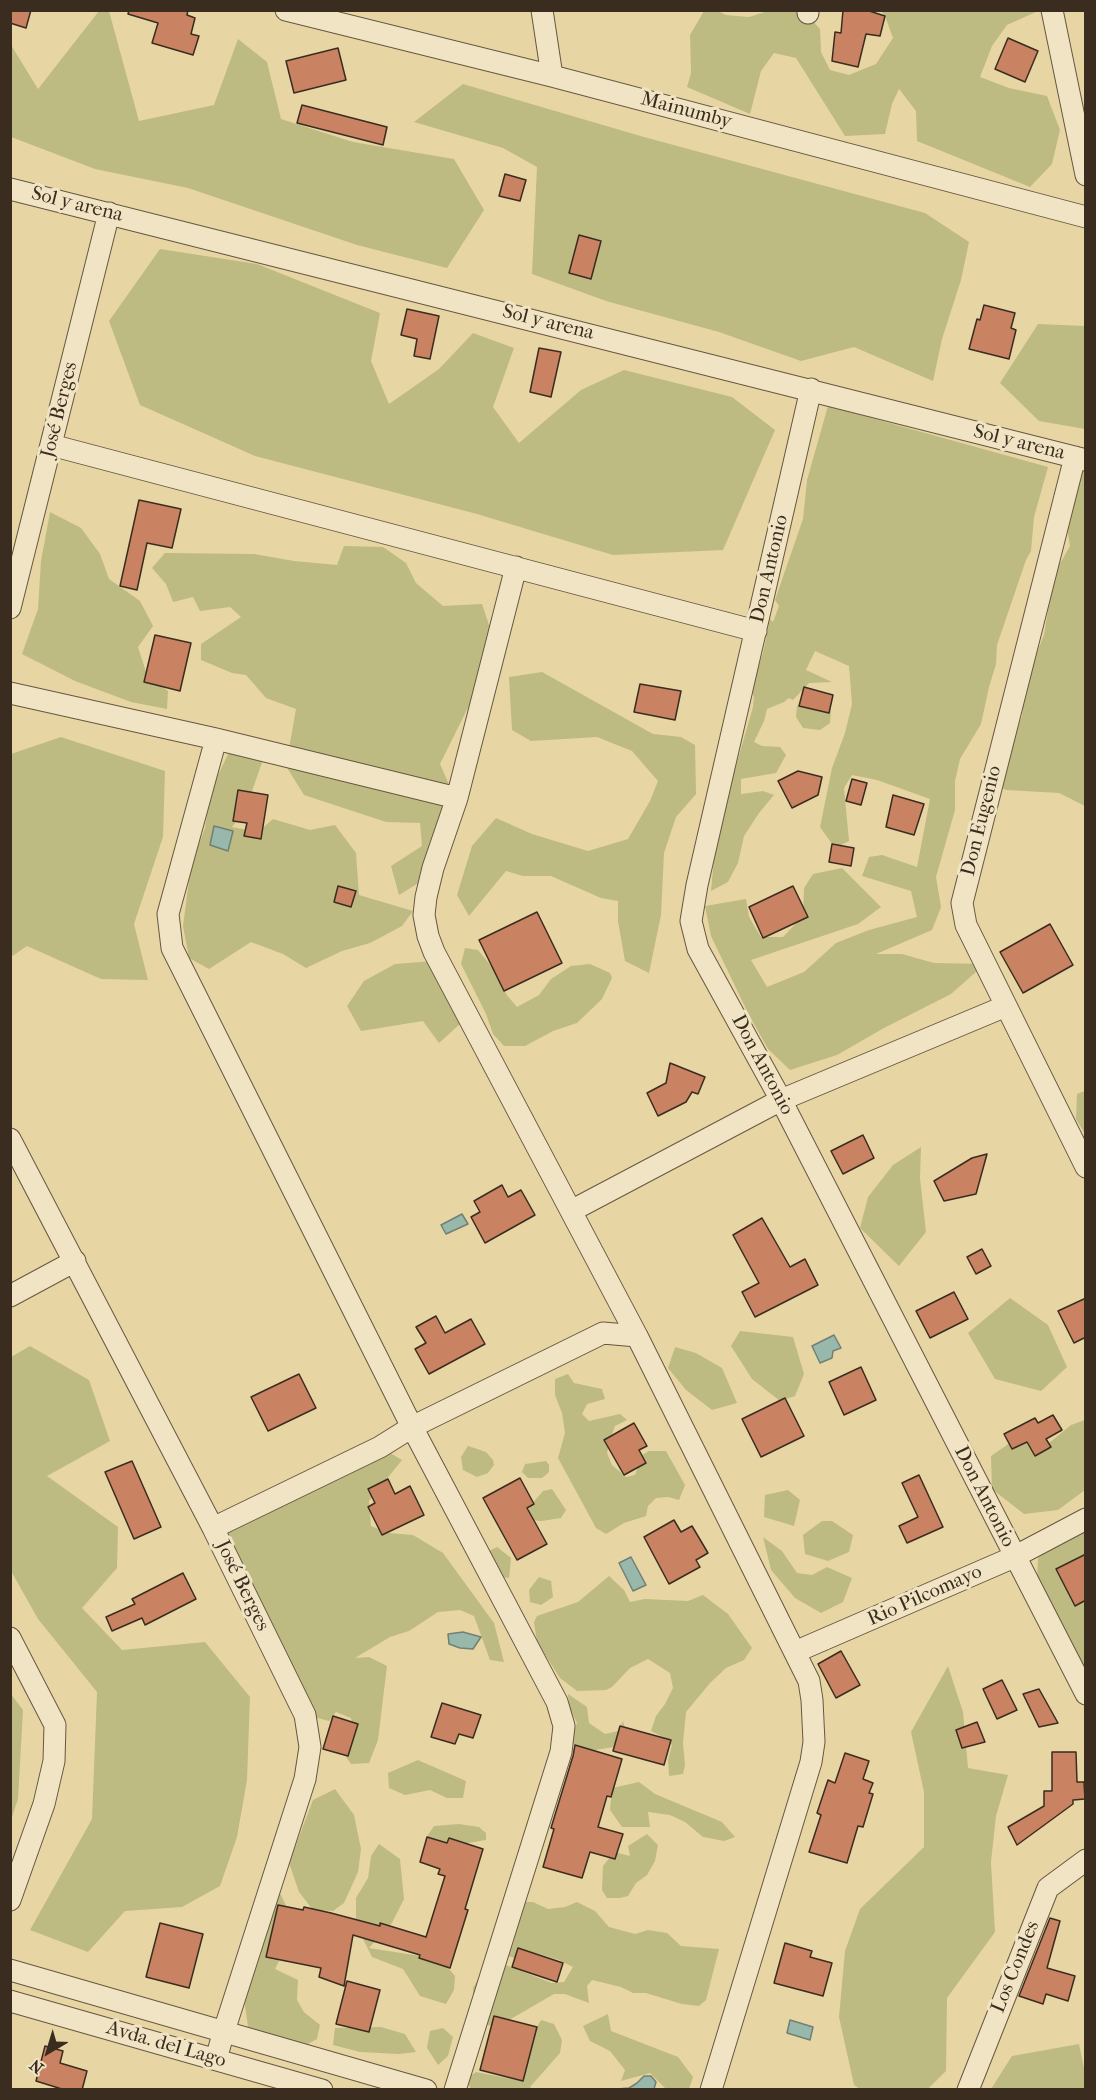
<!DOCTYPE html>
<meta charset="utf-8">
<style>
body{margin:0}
#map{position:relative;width:1096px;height:2100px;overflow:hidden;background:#e8d5a4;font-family:"IM FELL French Canon",serif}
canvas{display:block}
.frame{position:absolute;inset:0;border:12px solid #3a2d20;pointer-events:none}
.north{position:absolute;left:18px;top:2022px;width:60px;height:60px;-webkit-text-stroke:4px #f0e4c4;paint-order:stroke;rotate:218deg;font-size:16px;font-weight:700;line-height:24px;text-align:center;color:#3a2d20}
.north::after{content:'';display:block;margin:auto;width:21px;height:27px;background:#3a2d20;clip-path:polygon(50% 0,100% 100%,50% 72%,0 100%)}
</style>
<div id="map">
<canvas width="1096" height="2100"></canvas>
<div class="frame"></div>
<div class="north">N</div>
</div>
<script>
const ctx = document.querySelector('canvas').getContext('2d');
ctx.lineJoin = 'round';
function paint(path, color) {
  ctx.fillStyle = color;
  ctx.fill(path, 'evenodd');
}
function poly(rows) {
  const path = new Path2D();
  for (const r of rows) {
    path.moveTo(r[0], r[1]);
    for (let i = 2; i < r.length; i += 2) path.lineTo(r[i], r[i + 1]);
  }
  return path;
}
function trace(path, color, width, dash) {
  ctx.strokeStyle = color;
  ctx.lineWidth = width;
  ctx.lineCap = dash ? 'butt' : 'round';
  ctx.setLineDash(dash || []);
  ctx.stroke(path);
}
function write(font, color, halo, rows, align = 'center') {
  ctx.font = font + ' "IM FELL French Canon",serif';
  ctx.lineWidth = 6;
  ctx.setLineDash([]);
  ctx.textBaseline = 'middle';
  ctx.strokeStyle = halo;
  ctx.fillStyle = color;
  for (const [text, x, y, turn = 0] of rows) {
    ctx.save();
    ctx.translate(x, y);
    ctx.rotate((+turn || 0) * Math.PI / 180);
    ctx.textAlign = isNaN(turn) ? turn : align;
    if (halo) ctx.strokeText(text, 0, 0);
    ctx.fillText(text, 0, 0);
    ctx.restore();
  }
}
paint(poly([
 [99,11,109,11,139,121,214,105,238,39,267,62,281,119,353,142,454,159,484,210,447,268,357,245,188,188,95,169,11,137,11,45,38,89],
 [704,11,718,11,726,15,749,17,768,11,804,11,820,29,821,52,830,70,849,75,876,64,893,38,885,16,881,11,1038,11,1007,25,992,46,980,77,1009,88,1047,96,1060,130,1052,164,1030,187,917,141,916,111,899,89,892,104,885,134,845,136,796,58,774,53,761,71,750,114,687,87,691,73,690,35],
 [463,84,644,137,925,213,969,242,961,280,942,339,933,381,854,347,801,361,719,332,606,301,532,274,537,167,503,148,414,122],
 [160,249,257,264,380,313,371,361,389,404,439,369,473,333,514,348,493,407,519,443,581,390,624,370,732,397,775,430,723,550,613,555,477,514,255,456,140,405,109,321],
 [1038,324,1085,326,1085,429,1039,421,1000,383],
 [828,406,1048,467,1034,517,1031,551,1026,560,997,645,996,664,989,687,981,724,960,759,955,781,955,810,936,877,941,907,932,930,876,954,902,954,934,963,985,964,951,994,884,1028,837,1055,790,1070,768,1049,749,1015,711,936,705,906,746,899,749,917,761,937,783,937,803,916,804,888,813,874,842,868,881,907,858,924,751,960,767,987,804,972,836,943,869,930,917,917,911,891,862,876,869,857,882,855,917,867,930,799,877,780,852,775,844,788,849,841,835,848,820,827,832,768,845,733,852,704,849,666,815,651,806,670,832,682,809,683,793,700,789,698,784,702,767,709,764,721,754,742,762,746,780,747,786,755,776,773,741,779,741,794,763,791,774,795,759,813,744,836,738,863,728,882,711,891,714,859,724,807,753,707,754,697,751,689,763,653,770,619,773,622,779,606,775,600,803,519,807,480],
 [1085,472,1085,806,1059,793,1006,790,996,785,1022,716,1026,680,1044,635,1054,574,1070,546,1063,504,1070,475],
 [50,512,81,528,100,554,109,579,140,601,153,626,138,647,147,675,168,691,167,709,131,702,75,681,22,654,38,609,41,561],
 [344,546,383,547,406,563,416,583,443,606,482,604,497,649,440,764,454,796,425,879,399,895,391,866,422,846,420,823,386,822,304,795,286,766,296,709,266,698,246,675,232,673,201,660,201,644,241,617,230,607,200,611,193,597,173,602,166,584,152,568,165,553,254,554,294,561,337,565],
 [542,672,653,734,681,737,695,745,696,794,676,817,664,853,661,915,649,973,625,961,618,921,618,901,601,898,551,876,523,876,506,871,469,916,457,895,472,846,496,818,532,834,588,851,628,839,650,801,658,781,632,751,597,737,531,741,512,730,509,677],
 [806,704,831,711,830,723,820,730,803,728,796,717,797,706],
 [61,737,165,771,163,837,134,924,148,980,101,979,27,946,11,957,11,754],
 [229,752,265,754,245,811,232,827,258,832,273,819,310,830,335,825,356,853,359,895,413,911,402,926,370,943,342,951,306,968,283,954,251,942,209,969,189,958,183,926,191,865,205,828,210,792],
 [465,948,478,950,498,974,506,994,517,1007,539,995,551,979,571,966,590,964,610,973,612,978,602,999,577,1023,553,1031,525,1046,504,1046,493,1034,486,1014,461,964],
 [446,960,468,1004,460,1024,439,1043,423,1021,361,1031,347,1006,364,981,395,964],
 [1085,1091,1086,1091,1085,1134,1076,1119,1077,1094],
 [921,1147,920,1178,926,1232,899,1266,860,1228,868,1197,893,1165],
 [1010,1298,1048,1325,1067,1367,1041,1391,995,1379,968,1333],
 [740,1331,793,1337,804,1374,795,1396,780,1401,752,1379,731,1346],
 [30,1346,89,1380,110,1441,47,1476,118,1527,117,1568,82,1608,122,1650,205,1642,250,1697,247,1780,237,1837,220,1886,182,1907,125,1911,88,1952,30,1930,92,1819,97,1692,38,1619,11,1571,11,1357],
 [675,1347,696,1353,722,1368,737,1403,712,1410,686,1390,668,1368],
 [568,1374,574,1383,602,1389,605,1399,587,1404,582,1414,589,1421,620,1414,627,1420,615,1426,611,1437,607,1453,612,1465,626,1477,635,1475,642,1455,649,1451,666,1451,685,1485,679,1500,668,1497,656,1498,648,1506,646,1516,624,1523,606,1534,596,1528,558,1458,565,1433,562,1413,555,1395,555,1379],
 [1085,1420,1085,1490,1058,1510,1024,1514,992,1489,991,1456,1017,1438,1049,1443,1071,1425],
 [468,1446,486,1452,493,1460,494,1465,488,1473,477,1477,463,1470,461,1457],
 [380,1447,402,1460,369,1501,371,1526,389,1533,413,1535,443,1553,494,1623,504,1662,490,1660,474,1616,460,1610,438,1612,409,1631,390,1637,355,1658,369,1657,387,1666,378,1740,369,1763,351,1764,337,1744,354,1733,351,1718,336,1712,329,1721,314,1717,276,1656,270,1620,233,1587,214,1549,233,1519],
 [546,1461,549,1465,549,1472,542,1478,528,1478,522,1472,525,1464],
 [552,1489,566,1510,561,1518,542,1521,526,1520,530,1506,543,1491],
 [788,1490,800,1500,794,1526,764,1517,765,1495],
 [822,1521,832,1521,853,1535,849,1552,828,1561,805,1554,803,1535],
 [1085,1531,1085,1679,1037,1579,1038,1558,1049,1548],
 [763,1537,782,1551,797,1573,812,1575,827,1567,852,1578,843,1602,821,1613,795,1598,771,1570],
 [497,1547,511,1558,509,1578,500,1577,485,1553],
 [609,1576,624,1590,630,1602,645,1599,688,1601,703,1595,728,1614,752,1648,744,1660,726,1668,710,1683,686,1712,683,1743,685,1765,683,1774,669,1776,668,1760,672,1745,665,1738,651,1731,656,1716,665,1704,673,1688,670,1673,648,1659,630,1668,612,1687,606,1690,577,1691,560,1678,537,1642,534,1622,537,1616,578,1602],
 [539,1577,551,1581,553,1597,541,1605,530,1602,529,1590],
 [948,1666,963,1712,968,1768,1008,1775,996,1816,991,1862,995,1932,947,1998,946,2071,928,2089,860,2089,854,2085,839,2017,845,1951,860,1909,924,1847,924,1792,911,1732],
 [11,1694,23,1710,18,1799,11,1820],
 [568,1694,587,1707,589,1723,605,1734,618,1731,623,1721,625,1729,614,1747,582,1752,570,1742,577,1723,569,1707],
 [418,1760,466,1781,463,1798,447,1798,430,1790,405,1795,389,1788,388,1773],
 [639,1782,655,1794,722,1822,735,1837,724,1841,703,1837,685,1822,670,1815,648,1812,650,1827,622,1827,610,1810,612,1788],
 [335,1789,354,1815,361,1849,358,1872,344,1903,333,1911,313,1910,299,1892,289,1863,313,1800],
 [459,1824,479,1827,486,1833,486,1840,462,1844,439,1843,426,1838,434,1826],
 [647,1834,658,1845,655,1861,647,1875,636,1883,628,1896,620,1898,607,1898,602,1890,603,1866,614,1852,630,1856,628,1846],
 [379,1844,400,1859,404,1899,392,1923,369,1948,427,1957,444,1963,455,1976,454,1990,446,2004,420,1996,403,1969,372,1957,356,1925,356,1898,368,1878,371,1856],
 [278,1889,296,1927,275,1969,298,1980,297,2000,304,2012,320,2025,317,2039,304,2046,270,2045,248,2027,241,1977],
 [520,1902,533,1902,548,1909,565,1907,577,1902,595,1911,609,1927,635,1934,648,1930,667,1933,681,1946,719,1949,706,2000,699,2006,682,2004,646,1993,633,1993,621,1987,592,1980,587,1986,589,2003,565,1994,554,1994,509,2020,494,2016,491,2026,476,2021,473,2006,473,1988,481,1974,503,1964,552,1983,564,1982,573,1967,559,1960,536,1953,518,1959,508,1956,514,1942],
 [608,2014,611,2031,678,2057,693,2077,689,2089,666,2089,650,2073,621,2081,625,2070,610,2051,590,2041,583,2026],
 [541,2020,554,2024,562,2040,560,2053,530,2087,533,2089,471,2089,466,2079,476,2072,523,2081,537,2027],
 [381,2027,405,2034,416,2052,399,2054,360,2052,333,2045,335,2028],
 [443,2028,453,2037,448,2056,438,2065,427,2048,430,2031],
 [1079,2044,1085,2073,1085,2089,991,2089,1012,2056]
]), '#bdbb81');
const water = poly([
 [214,826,233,831,228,851,210,845,214,826],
 [462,1214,468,1224,446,1234,441,1225,462,1214],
 [834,1335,841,1348,833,1351,832,1358,820,1363,812,1346,834,1335],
 [631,1557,646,1585,633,1591,619,1563,631,1557],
 [463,1632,481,1637,473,1649,460,1648,449,1644,448,1634,463,1632],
 [790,2020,813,2027,810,2040,787,2033,790,2020],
 [644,2076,651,2076,656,2082,654,2089,617,2089,629,2088,637,2083,644,2076]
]);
paint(water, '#98b8ac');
trace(water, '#728074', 1.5);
const building = poly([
 [10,10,31,10,26,28,10,23,10,10],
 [129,10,188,10,187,15,195,18,191,34,199,36,193,55,152,43,158,23,128,14,129,10],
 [843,10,866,10,885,16,880,36,866,34,858,67,832,61,835,32,841,33,843,10],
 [1008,38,1038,51,1025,82,995,69,1008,38],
 [338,48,346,80,294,93,286,61,338,48],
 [302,105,387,127,383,145,297,123,302,105],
 [505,174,526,180,520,201,499,196,505,174],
 [579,235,601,241,591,279,569,273,579,235],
 [984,305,1015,313,1011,328,1016,330,1009,359,969,349,977,319,980,320,984,305],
 [407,309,439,316,430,359,414,356,417,339,401,335,407,309],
 [539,348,561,352,551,397,530,392,539,348],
 [139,500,181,509,172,548,147,543,137,590,120,586,139,500],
 [155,635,191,643,180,691,144,682,155,635],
 [640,684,681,691,675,720,634,712,640,684],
 [804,687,833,695,829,713,799,706,804,687],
 [798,771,822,777,818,795,792,808,778,781,798,771],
 [852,779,867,783,861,805,846,801,852,779],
 [238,790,268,795,261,839,244,836,247,823,233,821,238,790],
 [893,795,924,804,914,835,886,827,893,795],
 [832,844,854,848,851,866,829,862,832,844],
 [338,886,356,891,351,907,334,902,338,886],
 [793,886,808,917,763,938,749,907,793,886],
 [537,912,562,963,504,991,479,940,537,912],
 [1050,924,1073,965,1023,993,1000,952,1050,924],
 [670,1063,705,1077,698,1094,692,1092,686,1102,658,1116,647,1093,666,1083,670,1063],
 [863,1135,874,1158,843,1174,831,1151,863,1135],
 [987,1154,976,1194,944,1201,934,1181,972,1158,987,1154],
 [502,1185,508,1197,521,1190,535,1215,485,1243,471,1217,480,1212,474,1201,502,1185],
 [762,1218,790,1267,805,1259,818,1285,755,1317,742,1292,759,1283,733,1235,762,1218],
 [982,1249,991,1266,976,1274,967,1257,982,1249],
 [954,1292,968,1319,930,1338,916,1311,954,1292],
 [1086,1298,1086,1337,1074,1343,1058,1311,1086,1298],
 [436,1316,445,1333,471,1319,485,1344,429,1374,415,1349,426,1343,416,1327,436,1316],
 [861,1367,876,1400,844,1415,829,1382,861,1367],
 [299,1374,316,1408,268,1431,251,1397,299,1374],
 [785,1398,804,1436,761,1457,742,1419,785,1398],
 [1053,1415,1062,1430,1046,1439,1051,1447,1035,1456,1027,1442,1012,1449,1004,1434,1035,1418,1038,1423,1053,1415],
 [634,1423,647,1446,639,1450,646,1463,624,1475,604,1440,634,1423],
 [132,1461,161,1527,134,1539,105,1472,132,1461],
 [919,1475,943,1527,907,1543,899,1526,918,1517,902,1483,919,1475],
 [520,1478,534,1504,527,1508,547,1544,517,1560,483,1498,520,1478],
 [388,1479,395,1494,410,1486,424,1515,382,1535,368,1507,375,1503,368,1489,388,1479],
 [674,1520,681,1532,692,1526,708,1553,696,1560,700,1567,669,1584,644,1537,674,1520],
 [1086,1554,1086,1600,1075,1606,1056,1569,1086,1554],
 [183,1573,196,1599,145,1625,142,1618,112,1631,106,1617,135,1604,132,1599,183,1573],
 [841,1651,860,1685,836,1698,818,1664,841,1651],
 [1002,1680,1017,1710,997,1719,983,1689,1002,1680],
 [1039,1689,1058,1723,1039,1727,1023,1694,1039,1689],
 [442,1703,481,1715,473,1738,459,1734,455,1744,431,1737,442,1703],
 [333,1716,358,1724,348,1756,323,1749,333,1716],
 [977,1722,985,1742,962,1748,956,1730,977,1722],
 [620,1726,671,1740,664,1765,613,1751,620,1726],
 [575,1745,622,1759,611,1797,607,1796,598,1827,623,1834,615,1859,590,1852,582,1878,543,1867,554,1829,551,1828,573,1756,575,1745],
 [1052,1752,1076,1752,1077,1782,1084,1782,1085,1799,1073,1800,1073,1804,1017,1845,1008,1827,1044,1806,1044,1791,1052,1791,1052,1752],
 [845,1753,869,1761,863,1779,873,1783,869,1793,873,1794,863,1827,858,1826,847,1863,809,1852,821,1815,817,1813,828,1780,835,1783,845,1753],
 [427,1837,447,1843,449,1838,483,1849,465,1909,468,1910,450,1968,419,1958,420,1955,353,1935,344,1986,319,1977,321,1968,266,1957,278,1905,303,1910,304,1907,331,1913,380,1926,380,1923,426,1937,445,1876,438,1874,440,1869,420,1862,427,1837],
 [1050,1918,1060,1921,1047,1968,1075,1976,1068,2001,1046,1994,1043,2004,1019,1996,1050,1918],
 [160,1923,203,1934,189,1988,146,1977,160,1923],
 [785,1943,812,1951,810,1957,832,1963,823,1996,774,1983,785,1943],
 [518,1948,563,1963,557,1982,512,1967,518,1948],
 [347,1981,380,1990,369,2032,336,2024,347,1981],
 [494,2016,537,2027,523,2081,480,2070,494,2016],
 [45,2046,63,2051,60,2063,87,2071,82,2090,65,2090,36,2081,45,2046]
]);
paint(building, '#c98262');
trace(building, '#3a2d20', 1.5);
const minor = poly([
 [286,10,552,76,1086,217],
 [542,10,552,76],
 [808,10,808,13],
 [1052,10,1086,175],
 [10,189,1086,460],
 [811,389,697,885,691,921,698,949,781,1100,1086,1694],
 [51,445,756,631],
 [1075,457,962,903,966,925,1086,1167],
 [516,567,457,798,433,868,426,897,424,915,428,936,434,952,637,1336,809,1681,812,1700,814,1742,811,1762,711,2090],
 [10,608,109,213],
 [10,693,216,739,457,798],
 [216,739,168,914,172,948,412,1427,557,1702,564,1726,561,1752,455,2090],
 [10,1139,213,1528,305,1715,310,1747,305,1779,224,2031,216,2059],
 [571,1211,781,1100,1006,1006],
 [10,1296,75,1261],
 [213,1528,380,1447,412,1427,603,1333,637,1336],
 [10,1638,55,1725,54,1761,44,1804,10,1900],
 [795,1652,1014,1557,1086,1519],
 [10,1970,426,2090],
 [10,2001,322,2090],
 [968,2090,1048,1888,1086,1860]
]);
trace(minor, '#665741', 23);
trace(minor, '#f0e4c4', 21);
write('20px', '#3a2d20', '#f0e4c4', [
 ["Mainumby",686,111,15],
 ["Sol y arena",77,205,14],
 ["Sol y arena",548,323,14],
 ["José Berges",60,410,-76],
 ["Sol y arena",1019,443,14],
 ["Don Antonio",770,569,-77],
 ["Don Eugenio",982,821,-76],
 ["Don Antonio",762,1065,62],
 ["Don Antonio",984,1497,63],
 ["José Berges",242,1586,64],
 ["Rio Pilcomayo",925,1596,-24],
 ["Los Condes",1016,1967,-68],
 ["Avda. del Lago",166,2045,16]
]);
</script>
